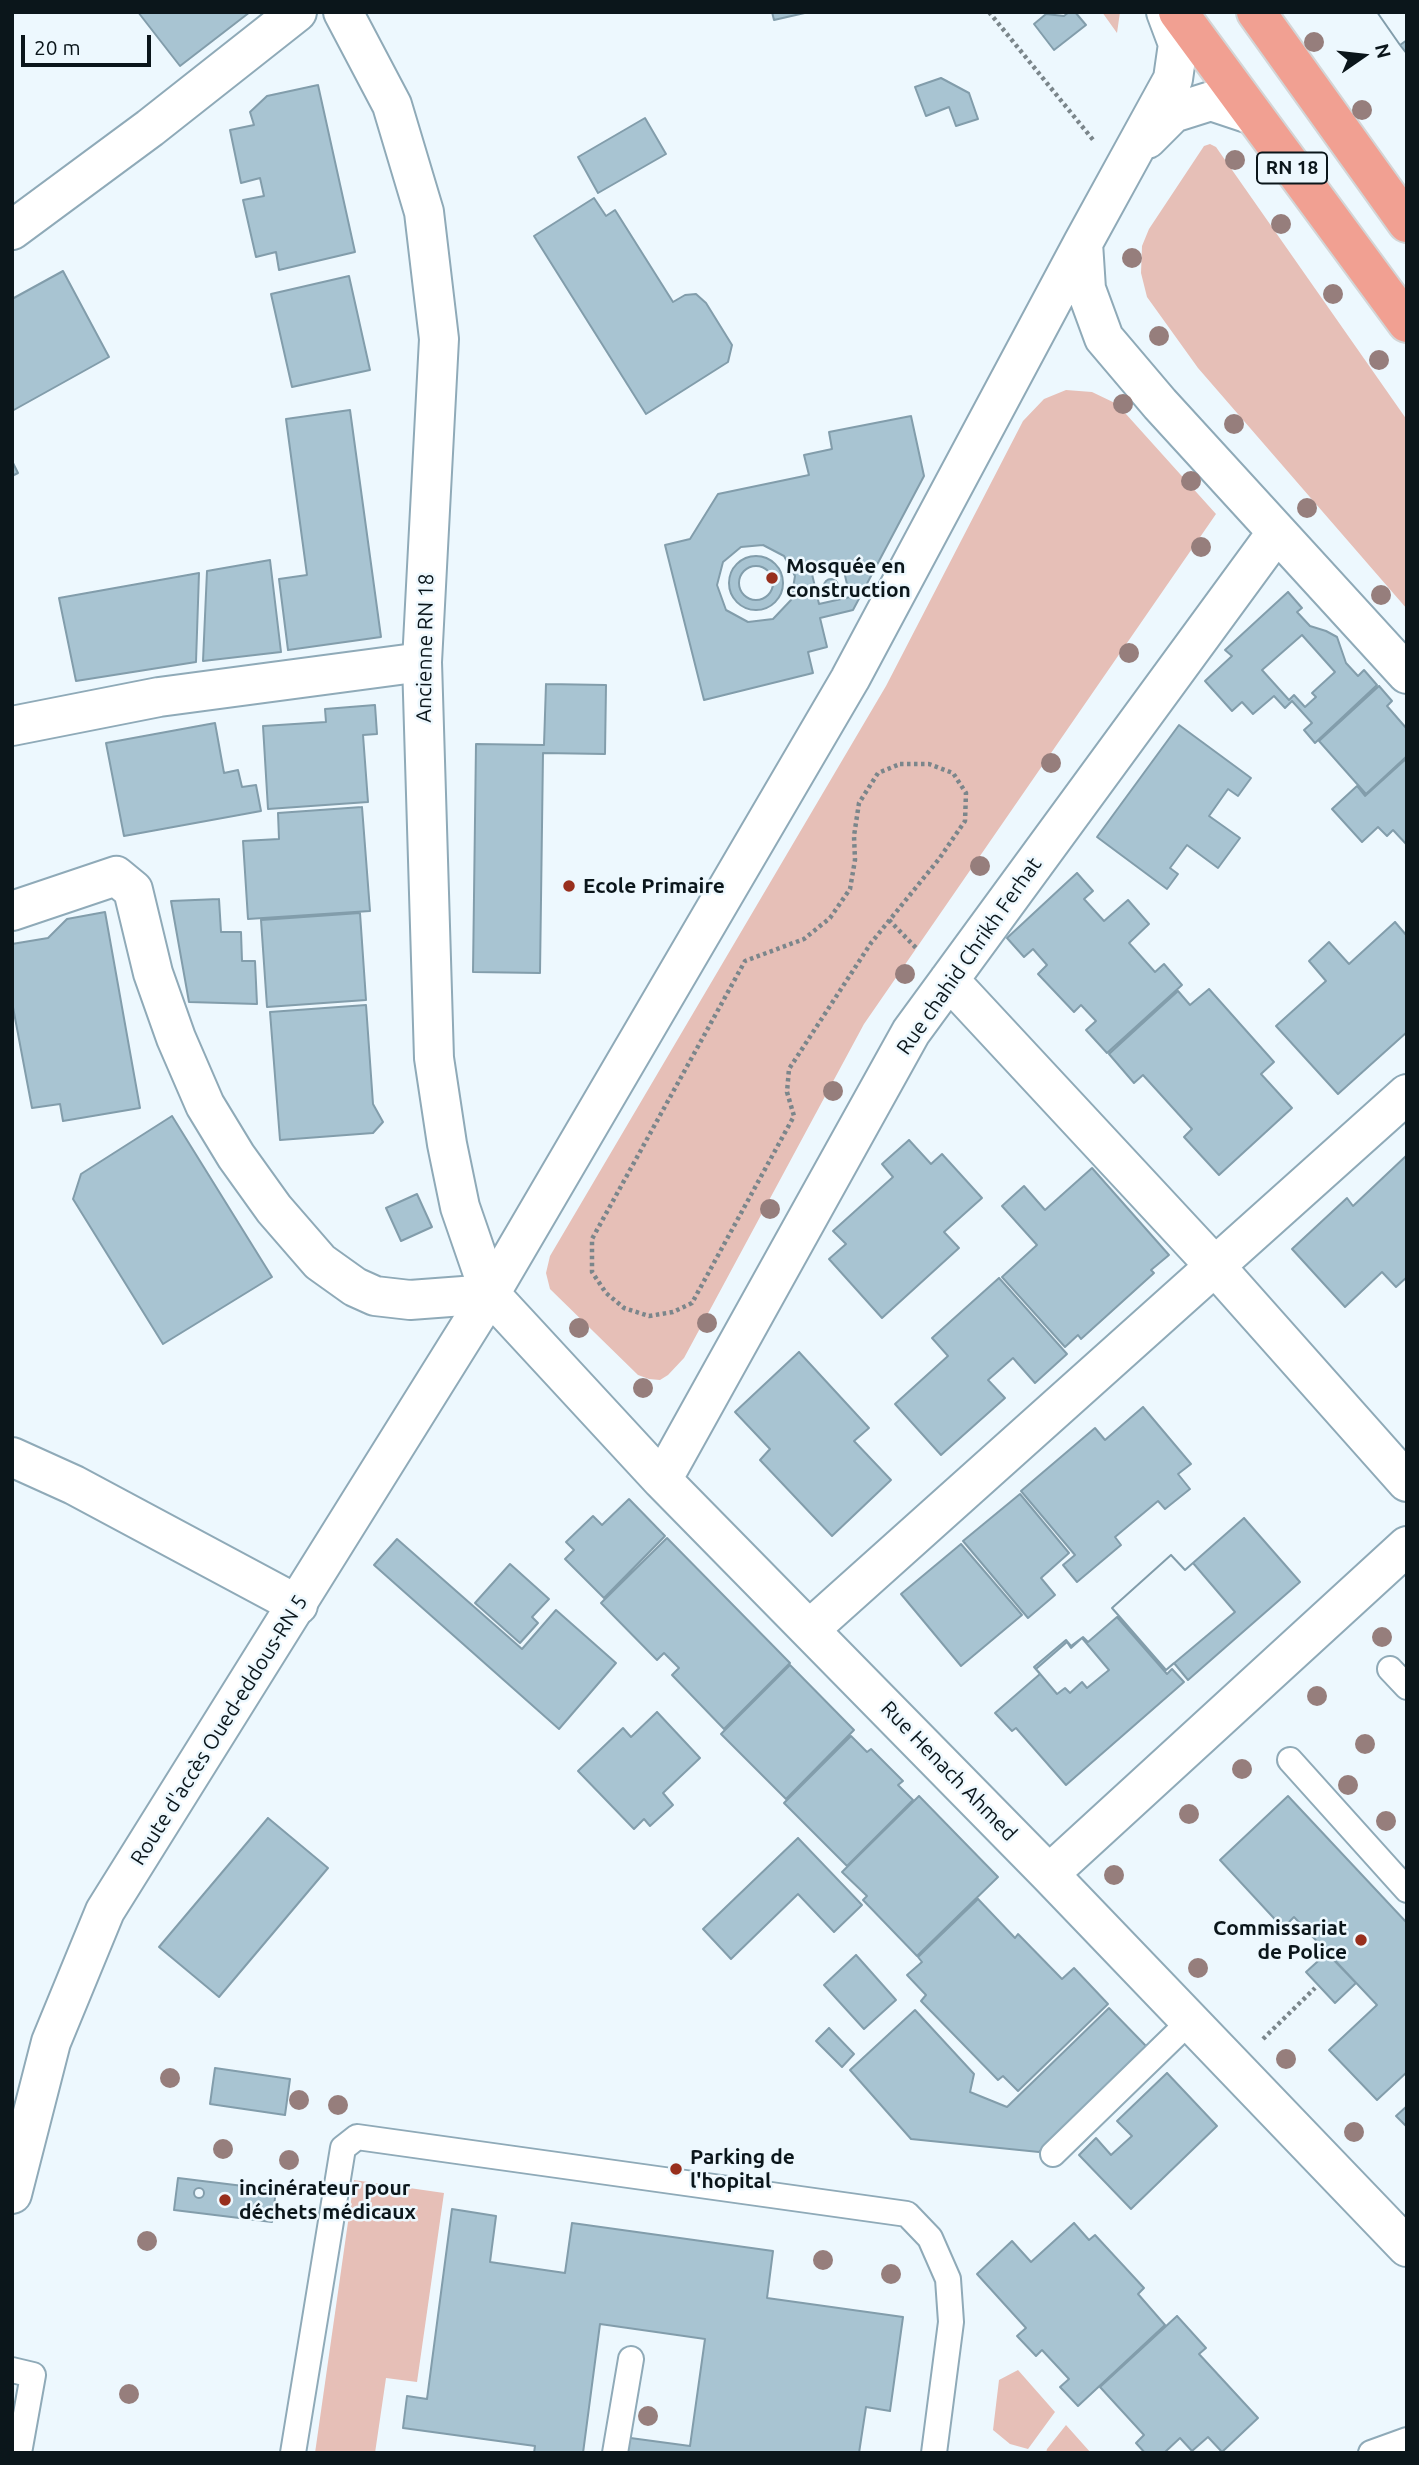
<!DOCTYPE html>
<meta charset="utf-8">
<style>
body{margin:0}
#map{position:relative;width:1419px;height:2465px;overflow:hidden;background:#edf8fe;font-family:Ubuntu,sans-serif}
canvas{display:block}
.frame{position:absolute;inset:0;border:14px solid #0b161b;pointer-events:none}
.north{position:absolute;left:1328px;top:21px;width:70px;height:70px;-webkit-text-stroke:5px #edf8fe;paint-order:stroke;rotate:76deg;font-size:19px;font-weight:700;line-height:28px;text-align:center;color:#0b161b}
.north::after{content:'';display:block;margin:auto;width:24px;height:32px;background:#0b161b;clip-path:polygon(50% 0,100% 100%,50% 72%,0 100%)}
.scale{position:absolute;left:21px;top:35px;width:130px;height:32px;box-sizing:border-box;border:4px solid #0b161b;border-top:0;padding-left:9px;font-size:21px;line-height:24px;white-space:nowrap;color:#0b161b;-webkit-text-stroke:5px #edf8fe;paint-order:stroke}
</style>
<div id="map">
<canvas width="1419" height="2465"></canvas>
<div class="frame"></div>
<div class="north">N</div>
<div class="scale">20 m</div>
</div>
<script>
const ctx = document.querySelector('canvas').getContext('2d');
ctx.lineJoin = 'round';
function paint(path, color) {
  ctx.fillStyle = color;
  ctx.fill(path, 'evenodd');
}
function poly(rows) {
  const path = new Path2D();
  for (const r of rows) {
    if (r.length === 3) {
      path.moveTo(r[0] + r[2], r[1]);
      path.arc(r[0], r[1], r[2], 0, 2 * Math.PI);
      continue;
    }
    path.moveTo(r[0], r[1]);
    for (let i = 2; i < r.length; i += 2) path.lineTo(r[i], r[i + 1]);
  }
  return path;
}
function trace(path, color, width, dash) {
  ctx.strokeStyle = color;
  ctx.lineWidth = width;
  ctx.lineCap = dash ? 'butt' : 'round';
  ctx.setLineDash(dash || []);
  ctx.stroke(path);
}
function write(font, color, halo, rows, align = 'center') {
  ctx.font = font + ' Ubuntu,sans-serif';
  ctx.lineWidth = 5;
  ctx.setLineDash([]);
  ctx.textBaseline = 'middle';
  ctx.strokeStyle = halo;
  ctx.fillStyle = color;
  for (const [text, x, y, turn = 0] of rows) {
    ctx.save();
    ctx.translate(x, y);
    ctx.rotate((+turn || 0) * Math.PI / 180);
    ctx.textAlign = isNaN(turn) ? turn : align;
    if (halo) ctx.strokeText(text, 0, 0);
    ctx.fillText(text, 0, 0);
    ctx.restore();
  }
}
paint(poly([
 [1102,12,1120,12,1117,33],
 [1210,144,1216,147,1407,420,1407,609,1198,368,1147,297,1141,273,1142,246,1149,229,1204,146],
 [1066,390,1092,392,1117,404,1216,514,864,1024,684,1358,668,1375,660,1380,649,1379,638,1375,550,1289,546,1273,550,1256,886,686,1023,421,1044,399],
 [354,2180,444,2193,417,2382,386,2378,375,2453,315,2453],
 [1018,2370,1055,2412,1028,2449,1010,2444,993,2430,999,2380],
 [1066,2425,1091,2453,1046,2453,1047,2449]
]), '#e6bfb7');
const building = poly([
 [138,12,250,12,180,66,138,12],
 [772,12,809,12,774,20,772,12],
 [1069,12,1075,12,1086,25,1054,50,1034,24,1046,14,1064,16,1069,12],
 [1377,12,1407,12,1407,40,1400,45,1377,12],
 [1377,12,1407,12,1407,54,1400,45,1377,12],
 [941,78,969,93,978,119,956,126,949,107,926,116,915,87,941,78],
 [318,85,355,252,279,270,276,252,256,257,243,200,264,196,260,178,241,183,230,130,254,125,250,112,267,96,318,85],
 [645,118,666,154,598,193,578,157,645,118],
 [594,198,606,216,615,210,673,302,685,295,696,294,706,303,732,345,728,362,646,414,534,236,594,198],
 [63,271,109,357,12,411,12,299,63,271],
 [349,276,370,370,292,387,271,294,349,276],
 [350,410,381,637,288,650,279,579,307,575,286,419,350,410],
 [911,416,924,476,853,610,820,618,827,647,808,652,813,673,704,700,665,545,690,539,718,494,809,475,804,455,832,449,829,432,911,416],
 [12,461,18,473,12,476,12,461],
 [763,545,784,556,795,576,791,600,773,619,748,622,726,610,717,585,723,562,741,547,763,545],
 [756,583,27],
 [270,560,281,652,203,661,207,571,270,560],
 [756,583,17],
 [843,567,850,597,819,604,812,574,843,567],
 [199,573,196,662,76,681,59,598,199,573],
 [831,586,7],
 [1288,592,1302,608,1297,612,1310,626,1326,631,1337,637,1346,663,1358,676,1364,670,1377,685,1315,743,1304,730,1312,723,1292,701,1285,708,1274,696,1253,714,1242,702,1232,711,1205,681,1232,656,1225,650,1288,592],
 [1302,635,1335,672,1312,693,1316,697,1305,707,1294,695,1289,700,1262,670,1302,635],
 [546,684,606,685,605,754,543,753,540,973,473,972,476,744,544,745,546,684],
 [1379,686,1392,701,1387,706,1407,729,1407,756,1366,794,1319,741,1379,686],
 [375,705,377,734,363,735,368,802,268,809,263,726,326,722,325,709,375,705],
 [215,723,224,773,238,770,242,787,256,785,261,811,124,836,106,743,215,723],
 [1179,725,1251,778,1238,796,1228,789,1209,816,1240,838,1218,868,1187,845,1170,868,1178,874,1167,889,1097,837,1179,725],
 [1407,758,1407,845,1393,830,1387,836,1378,827,1362,842,1332,809,1357,786,1365,796,1407,758],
 [362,807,370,911,248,919,243,841,279,839,278,813,362,807],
 [1077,873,1093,891,1084,899,1104,921,1128,900,1149,924,1129,943,1155,972,1164,964,1182,985,1107,1053,1086,1030,1096,1021,1081,1005,1074,1012,1038,974,1047,965,1033,949,1024,957,1007,938,1077,873],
 [219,899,221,932,241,932,242,961,255,961,257,1004,189,1002,171,901,219,899],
 [105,912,140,1108,63,1121,60,1104,32,1108,12,1002,12,944,48,938,67,919,105,912],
 [360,913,366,1000,267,1007,261,920,360,913],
 [1395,922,1407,936,1407,1032,1338,1094,1276,1026,1326,981,1309,961,1329,942,1349,964,1395,922],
 [1209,989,1274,1062,1261,1074,1292,1108,1219,1175,1184,1137,1192,1129,1143,1075,1134,1083,1109,1054,1178,991,1190,1005,1209,989],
 [366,1005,373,1104,383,1122,373,1133,280,1140,270,1012,366,1005],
 [172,1116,272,1277,163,1344,73,1199,81,1174,172,1116],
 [909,1140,931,1164,942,1154,982,1198,944,1232,959,1248,882,1318,829,1259,846,1244,833,1231,893,1177,882,1164,909,1140],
 [1406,1156,1407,1277,1396,1287,1382,1272,1345,1307,1292,1249,1347,1198,1353,1206,1406,1156],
 [1092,1168,1169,1255,1151,1270,1154,1273,1081,1339,1078,1335,1065,1347,1002,1277,1037,1245,1002,1206,1024,1186,1045,1210,1092,1168],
 [417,1194,432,1227,401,1241,386,1208,417,1194],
 [999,1278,1067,1354,1035,1383,1013,1358,988,1380,1005,1398,941,1455,895,1404,948,1356,932,1338,999,1278],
 [799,1352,869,1428,854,1441,891,1480,832,1536,760,1460,770,1449,735,1412,799,1352],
 [1143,1407,1191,1464,1178,1474,1190,1489,1165,1509,1158,1501,1115,1537,1121,1545,1077,1582,1063,1565,1075,1555,1021,1491,1095,1428,1105,1440,1143,1407],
 [1020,1494,1069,1553,1041,1578,1055,1595,1028,1618,963,1541,1020,1494],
 [629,1499,665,1536,604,1598,565,1559,574,1550,566,1542,593,1516,602,1525,629,1499],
 [1244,1518,1300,1582,1188,1680,1174,1663,1166,1670,1112,1608,1171,1555,1185,1570,1244,1518],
 [667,1538,790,1663,724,1729,672,1675,679,1668,664,1653,657,1660,601,1603,667,1538],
 [397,1539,522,1649,556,1610,616,1663,559,1729,374,1565,397,1539],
 [961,1544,1022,1615,961,1666,901,1594,961,1544],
 [1171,1555,1185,1570,1193,1563,1235,1612,1166,1670,1112,1608,1171,1555],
 [510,1564,549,1599,532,1617,538,1623,520,1643,475,1603,510,1564],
 [1117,1617,1167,1674,1172,1669,1184,1682,1066,1785,1016,1728,1012,1731,995,1713,1040,1674,1034,1667,1066,1640,1071,1646,1083,1637,1088,1642,1117,1617],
 [1082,1638,1109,1670,1087,1688,1082,1682,1070,1693,1065,1688,1057,1694,1036,1669,1067,1642,1071,1648,1082,1638],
 [790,1665,854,1730,786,1799,721,1734,790,1665],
 [657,1712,700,1758,663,1793,673,1805,650,1826,644,1819,634,1829,578,1771,623,1728,631,1737,657,1712],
 [851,1736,867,1752,871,1749,903,1781,898,1785,913,1800,847,1866,784,1803,851,1736],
 [919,1796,998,1877,917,1956,863,1900,867,1896,842,1872,919,1796],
 [1288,1796,1407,1923,1407,2072,1377,2100,1329,2050,1377,2005,1294,1917,1283,1928,1220,1860,1288,1796],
 [268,1818,328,1868,219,1997,159,1947,268,1818],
 [798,1838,862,1905,834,1932,798,1894,731,1959,703,1929,798,1838],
 [978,1899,1015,1938,1018,1934,1062,1979,1074,1968,1108,2004,1018,2091,1003,2076,998,2080,921,2001,926,1995,907,1975,922,1962,918,1957,978,1899],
 [1327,1953,1356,1983,1335,2003,1306,1972,1327,1953],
 [856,1955,896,2000,864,2029,824,1985,856,1955],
 [1109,2008,1147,2047,1039,2152,911,2139,850,2070,915,2010,974,2074,970,2092,1007,2107,1109,2008],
 [829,2028,854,2054,842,2067,816,2041,829,2028],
 [215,2068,290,2079,285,2115,210,2104,215,2068],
 [1167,2073,1217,2126,1131,2209,1079,2155,1096,2138,1111,2155,1132,2136,1117,2121,1167,2073],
 [1407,2106,1407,2127,1396,2116,1407,2106],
 [178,2178,276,2190,272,2222,174,2210,178,2178],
 [199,2193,5],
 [452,2209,496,2216,490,2262,565,2273,572,2223,773,2251,767,2298,903,2317,890,2411,866,2407,859,2453,621,2453,623,2437,690,2446,705,2339,600,2324,583,2453,534,2453,535,2446,403,2428,407,2396,427,2399,452,2209],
 [1074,2223,1089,2240,1095,2235,1144,2288,1138,2294,1165,2325,1078,2406,1060,2387,1069,2379,1042,2350,1036,2356,1017,2336,1026,2328,977,2274,1012,2241,1031,2262,1074,2223],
 [1177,2316,1206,2348,1199,2354,1258,2418,1222,2452,1208,2437,1192,2451,1180,2438,1164,2453,1145,2453,1136,2443,1144,2435,1100,2387,1177,2316]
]);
paint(building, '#a8c4d2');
trace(building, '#829dab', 2);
const lane = poly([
 [1390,1669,1407,1687],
 [1290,1760,1407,1890],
 [1053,2154,1190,2021],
 [12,2370,33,2375,19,2453],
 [293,2453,343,2148,357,2137,907,2214,930,2238,948,2279,951,2322,934,2453],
 [615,2453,631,2359],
 [1371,2453,1407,2440]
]);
const street = poly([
 [1147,139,1173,113,1211,101,1253,115],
 [12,230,150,128,297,12],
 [1083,243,1086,289,1104,338,1160,404,1407,674],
 [12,726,159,697,422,662],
 [12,911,116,876,133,890,153,973,176,1038,205,1105,236,1156,274,1209,320,1262,355,1287,375,1296,410,1300,490,1294],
 [949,980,1214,1265,1407,1482],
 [490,1294,850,679,1083,243,1173,79,1178,44,1166,12],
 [490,1294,662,1480,1049,1874,1407,2247],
 [12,1457,74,1485,298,1605],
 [662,1480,911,1032,1277,532],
 [810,1629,1407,1094],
 [1049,1874,1407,1546]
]);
const secondary = poly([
 [12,2194,51,2042,105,1911,490,1294,460,1207,447,1144,434,1058,422,662,439,339,424,212,392,105,343,12]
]);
const primary = poly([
 [1178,12,1407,323],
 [1256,12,1407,223]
]);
trace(lane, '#8faab8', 28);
trace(street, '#8faab8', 42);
trace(secondary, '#8faab8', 42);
trace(primary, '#d3d5d6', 42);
trace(poly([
 [989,12,1094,141],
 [900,764,929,764,953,773,966,793,965,821,939,859,871,943,789,1069,787,1092,794,1116,692,1303,673,1312,649,1316,624,1308,606,1293,592,1272,592,1239,745,961,804,939,830,918,850,889,855,860,854,836,859,803,878,773,900,764],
 [889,920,918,950],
 [1263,2039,1315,1988]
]), '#7b868b', 4.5, [3.5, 3.5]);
trace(lane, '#fff', 24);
trace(street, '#fff', 38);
trace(secondary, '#fff', 38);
trace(primary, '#f1a092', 38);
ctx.fillStyle = '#967e7c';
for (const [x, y] of [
 [1314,42],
 [1362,110],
 [1235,160],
 [1281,224],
 [1132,258],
 [1333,294],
 [1159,336],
 [1379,360],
 [1123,404],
 [1234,424],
 [1191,481],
 [1307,508],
 [1201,547],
 [1381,595],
 [1129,653],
 [1051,763],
 [980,866],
 [905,974],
 [833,1091],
 [770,1209],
 [707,1323],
 [579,1328],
 [643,1388],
 [1382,1637],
 [1317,1696],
 [1365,1744],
 [1242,1769],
 [1348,1785],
 [1189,1814],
 [1386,1821],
 [1114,1875],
 [1198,1968],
 [1286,2059],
 [170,2078],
 [299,2100],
 [338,2105],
 [1354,2132],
 [223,2149],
 [289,2160],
 [147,2241],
 [823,2260],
 [891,2274],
 [129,2394],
 [648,2416]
]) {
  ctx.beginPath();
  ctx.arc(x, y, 10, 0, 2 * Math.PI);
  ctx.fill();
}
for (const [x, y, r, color] of [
 [772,578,7,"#982f1d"],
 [569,886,7,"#982f1d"],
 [1361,1940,7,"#982f1d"],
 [676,2169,7,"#982f1d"],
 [225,2200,7,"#982f1d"]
]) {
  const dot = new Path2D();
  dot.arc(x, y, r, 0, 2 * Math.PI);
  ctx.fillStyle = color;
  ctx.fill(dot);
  trace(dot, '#edf8fe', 2.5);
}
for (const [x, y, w] of [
 [1292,168,70]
]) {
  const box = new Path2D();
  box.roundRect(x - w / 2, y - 15.5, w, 31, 5);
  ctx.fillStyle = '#edf8fe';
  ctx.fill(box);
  trace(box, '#0b161b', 2);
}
write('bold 19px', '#0b161b', null, [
 ["RN 18",1292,168]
]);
write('bold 21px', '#0b161b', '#edf8fe', [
 ["Mosquée en",786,566],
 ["construction",786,590],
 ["Ecole Primaire",583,886],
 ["Commissariat",1347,1928,"right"],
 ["de Police",1347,1952,"right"],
 ["Parking de",690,2157],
 ["l'hopital",690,2181],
 ["incinérateur pour",239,2188],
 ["déchets médicaux",239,2212]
], 'left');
write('21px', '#0b161b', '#edf8fe', [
 ["Ancienne RN 18",425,648,-89],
 ["Rue chahid Chrikh Ferhat",969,956,-55],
 ["Route d'accès Oued-eddous-RN 5",219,1730,-58],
 ["Rue Henach Ahmed",949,1771,46]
]);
</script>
